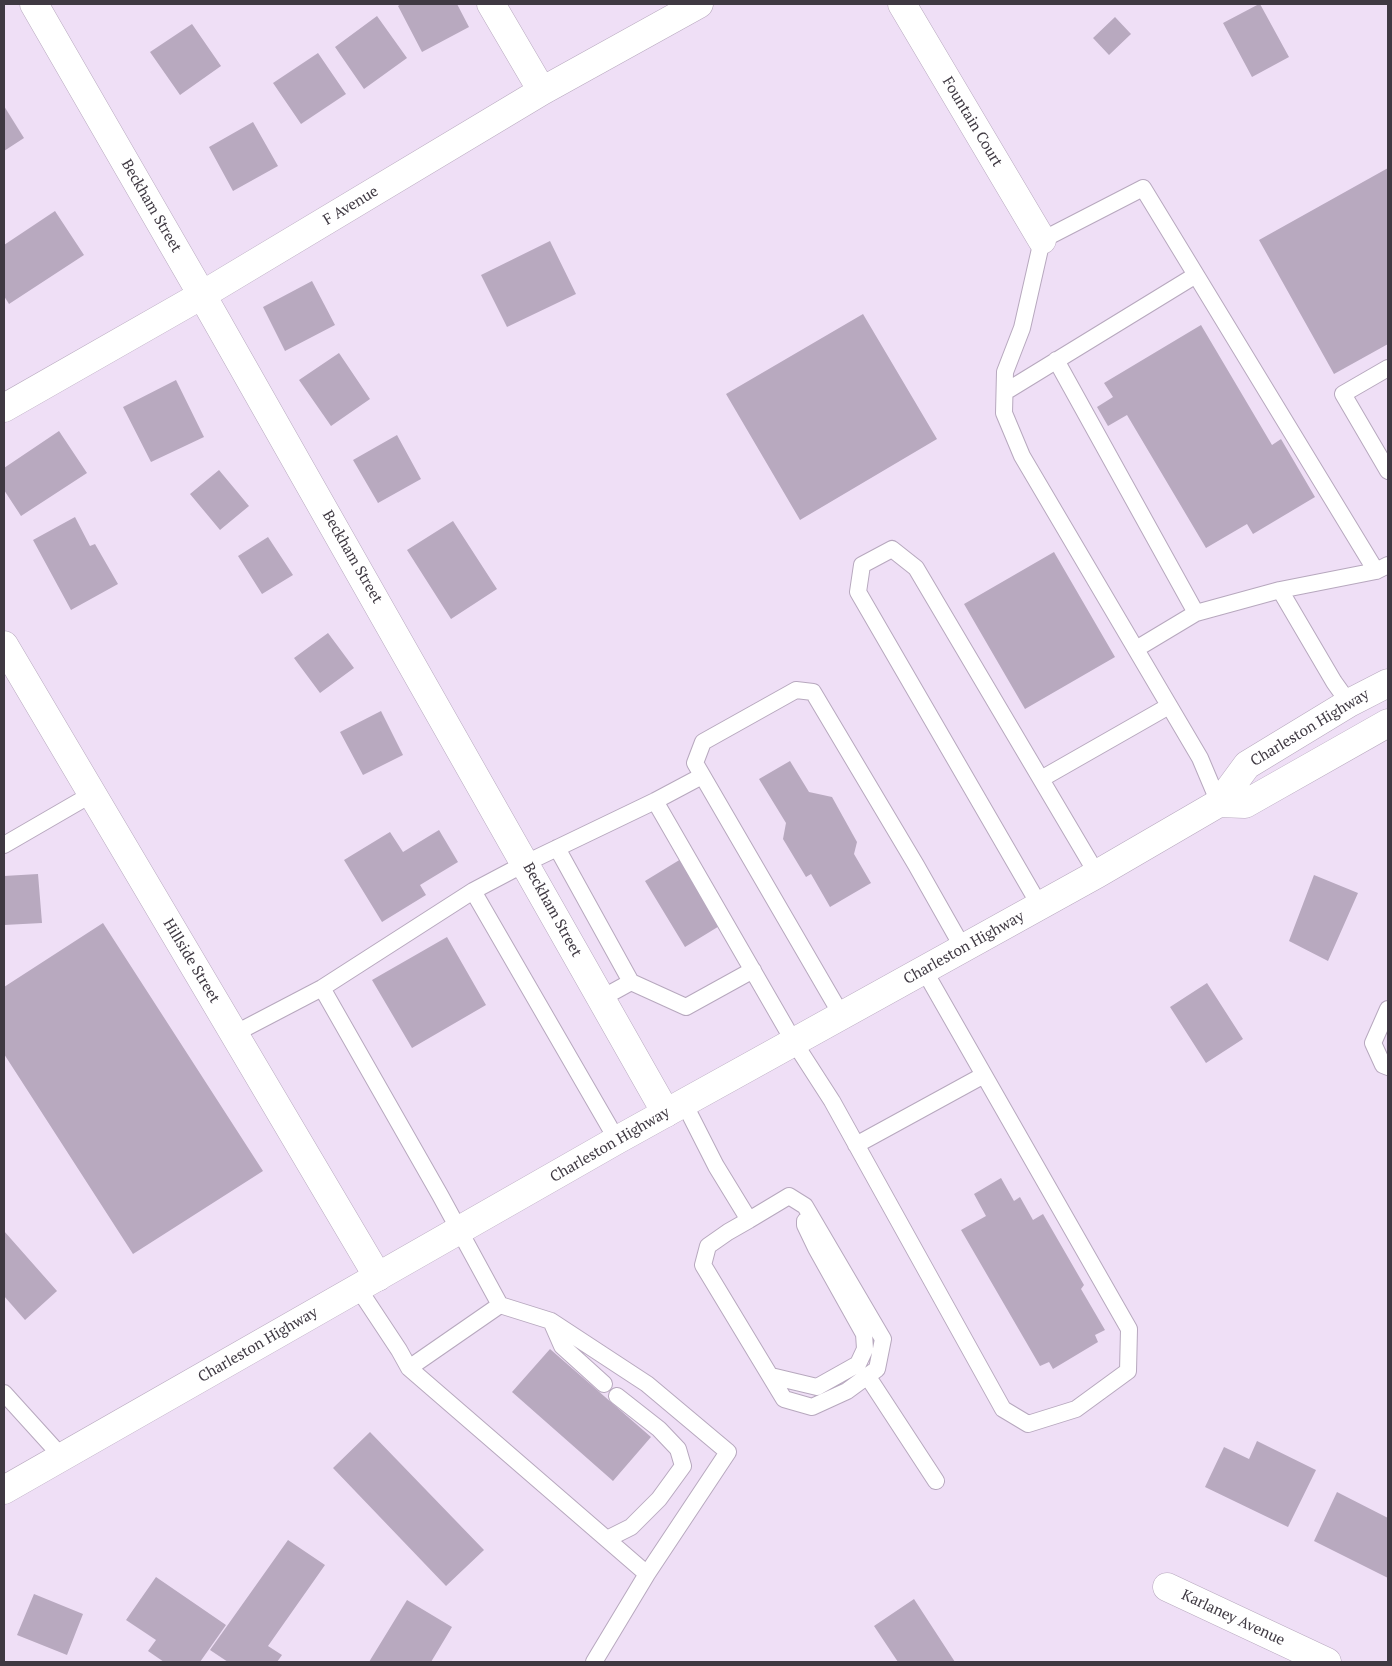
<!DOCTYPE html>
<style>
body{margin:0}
#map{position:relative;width:1392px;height:1666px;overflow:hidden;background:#efdff6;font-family:"PT Serif",serif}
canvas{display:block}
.frame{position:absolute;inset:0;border:5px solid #3f3942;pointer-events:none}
</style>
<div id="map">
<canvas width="1392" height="1666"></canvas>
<div class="frame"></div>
</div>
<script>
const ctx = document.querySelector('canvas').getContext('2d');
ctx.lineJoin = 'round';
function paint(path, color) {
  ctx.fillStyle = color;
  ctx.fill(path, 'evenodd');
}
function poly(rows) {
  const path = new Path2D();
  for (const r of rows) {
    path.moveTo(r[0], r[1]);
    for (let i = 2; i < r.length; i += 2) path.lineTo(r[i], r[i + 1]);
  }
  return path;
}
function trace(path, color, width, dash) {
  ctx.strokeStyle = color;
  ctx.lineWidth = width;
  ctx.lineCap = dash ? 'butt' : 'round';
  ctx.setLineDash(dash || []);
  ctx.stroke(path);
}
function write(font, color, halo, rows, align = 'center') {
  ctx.font = font + ' "PT Serif",serif';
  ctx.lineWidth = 5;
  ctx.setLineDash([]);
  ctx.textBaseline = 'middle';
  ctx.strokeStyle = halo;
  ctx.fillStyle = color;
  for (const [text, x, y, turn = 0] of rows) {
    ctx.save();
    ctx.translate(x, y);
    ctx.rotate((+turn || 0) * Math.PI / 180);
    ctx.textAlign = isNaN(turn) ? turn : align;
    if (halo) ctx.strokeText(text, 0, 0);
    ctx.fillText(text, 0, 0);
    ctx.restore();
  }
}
paint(poly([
 [401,4,457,4,469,27,422,52,398,6],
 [1259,4,1260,4,1289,57,1252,77,1223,23],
 [377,16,407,58,364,89,335,47],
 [1115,17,1131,34,1109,55,1093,38],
 [192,24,221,66,180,95,150,52],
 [318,53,346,94,301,124,273,83],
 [4,106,24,138,4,151],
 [253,122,278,166,233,191,209,147],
 [1388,168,1388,344,1334,374,1259,240],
 [55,211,84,255,9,304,4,296,4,245],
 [550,241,576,294,507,327,481,275],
 [312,281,335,325,285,351,263,307],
 [863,314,937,439,800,520,726,394],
 [1201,325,1272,445,1281,439,1315,497,1253,534,1247,524,1206,548,1127,415,1108,426,1097,407,1113,397,1104,383],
 [339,353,370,399,331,426,299,380],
 [176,380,204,437,151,462,123,407],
 [59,431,87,473,21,516,4,490,4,468],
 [397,435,421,479,378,503,353,460],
 [219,470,249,506,220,530,190,494],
 [75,517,90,546,95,544,118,584,71,610,33,540],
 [453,521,497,589,451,619,407,550],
 [268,537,293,575,262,594,238,556],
 [1054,552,1115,657,1025,709,964,604],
 [328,633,354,668,320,693,294,658],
 [381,711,403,755,363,775,340,732],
 [790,761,809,792,832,797,857,842,854,854,871,883,830,907,811,874,806,877,783,839,786,823,759,779],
 [439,830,458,862,420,885,426,895,382,922,344,860,390,832,403,852],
 [681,859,721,925,685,947,645,881],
 [38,874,42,923,4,925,4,876],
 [1314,875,1358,893,1328,961,1289,941],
 [103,923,263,1171,133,1254,4,1054,4,987],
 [447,937,486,1005,412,1048,372,980],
 [1207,983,1243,1039,1206,1063,1170,1007],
 [1001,1178,1014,1201,1020,1197,1033,1220,1043,1214,1084,1285,1081,1289,1105,1330,1095,1335,1098,1342,1053,1369,1049,1362,1040,1366,961,1230,986,1216,974,1194],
 [4,1231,57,1291,25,1320,4,1296],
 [550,1349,651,1437,613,1481,512,1392],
 [370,1432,484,1550,446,1586,333,1468],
 [1257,1441,1316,1470,1288,1527,1205,1487,1224,1447,1249,1459],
 [1337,1492,1388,1518,1388,1578,1314,1541],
 [288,1540,325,1565,268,1646,282,1655,277,1662,228,1662,210,1650],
 [156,1577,226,1625,200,1662,164,1662,148,1651,156,1640,126,1620],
 [34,1594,83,1614,67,1655,17,1635],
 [914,1599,955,1662,898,1662,874,1626],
 [407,1600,452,1627,431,1662,369,1662]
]), '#b8a9bf');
const service = poly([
 [1196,275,1143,188,1042,240,1022,328,1005,372,1004,413,1022,456,1200,758,1219,803],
 [1056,360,1196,613],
 [1388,368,1343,394,1388,471],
 [1005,392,1196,275,1376,571],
 [1280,590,1334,682,1349,703],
 [1136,649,1196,613,1280,590,1376,571,1388,565],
 [1041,779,1169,706],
 [655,801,794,1042,832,1101,1003,1409,1028,1424,1076,1409,1128,1371,1129,1329,924,970],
 [4,845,92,794],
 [557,848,631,982],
 [1040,906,858,592,862,565,892,549,916,568,1097,874],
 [322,988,440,1195,500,1305,551,1321,647,1384,728,1452,647,1574,409,1368,399,1350,358,1288],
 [602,998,631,982,686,1007,753,970],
 [1388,1009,1373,1043,1383,1065,1388,1067],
 [842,1016,695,763,703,742,796,690,813,692,916,865,963,948],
 [234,1034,322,988,473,891],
 [684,1103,716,1166,749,1220,728,1232,708,1246,703,1265,784,1399,812,1407,847,1391,877,1369,883,1339,805,1206,789,1196,749,1220],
 [617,1140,473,891,526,863,655,801,702,776],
 [856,1145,984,1075],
 [551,1321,562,1346,604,1384],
 [409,1368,500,1305],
 [771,1376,817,1387,858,1364,865,1349,864,1334,816,1248,805,1225,805,1221],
 [868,1377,936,1481],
 [4,1393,62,1457],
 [607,1539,631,1527,659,1499,683,1466,678,1449,659,1429,617,1396],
 [594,1662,647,1574]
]);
const minor = poly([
 [34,4,202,295,666,1113],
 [491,4,542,91],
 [902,4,1042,240],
 [4,408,202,295,542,91,699,4],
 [4,645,378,1277],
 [1167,1587,1327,1662]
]);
const primary = poly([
 [1219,803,1245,804,1388,723],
 [4,1490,617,1140,1097,874,1219,803,1247,765,1349,703,1388,683]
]);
trace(service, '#b7a8be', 18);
trace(minor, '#b7a8be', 29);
trace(primary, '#b7a8be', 29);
trace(service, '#fff', 16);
trace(minor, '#fff', 28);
trace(primary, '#fff', 28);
write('15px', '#3f3942', '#fff', [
 ["Fountain Court",972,122,59],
 ["Beckham Street",151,206,60],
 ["F Avenue",351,206,-31],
 ["Beckham Street",352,557,60],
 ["Charleston Highway",1310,728,-31],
 ["Beckham Street",552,910,61],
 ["Charleston Highway",964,948,-29],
 ["Hillside Street",191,961,59],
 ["Charleston Highway",610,1145,-30],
 ["Charleston Highway",258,1345,-30],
 ["Karlaney Avenue",1233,1618,25]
]);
</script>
